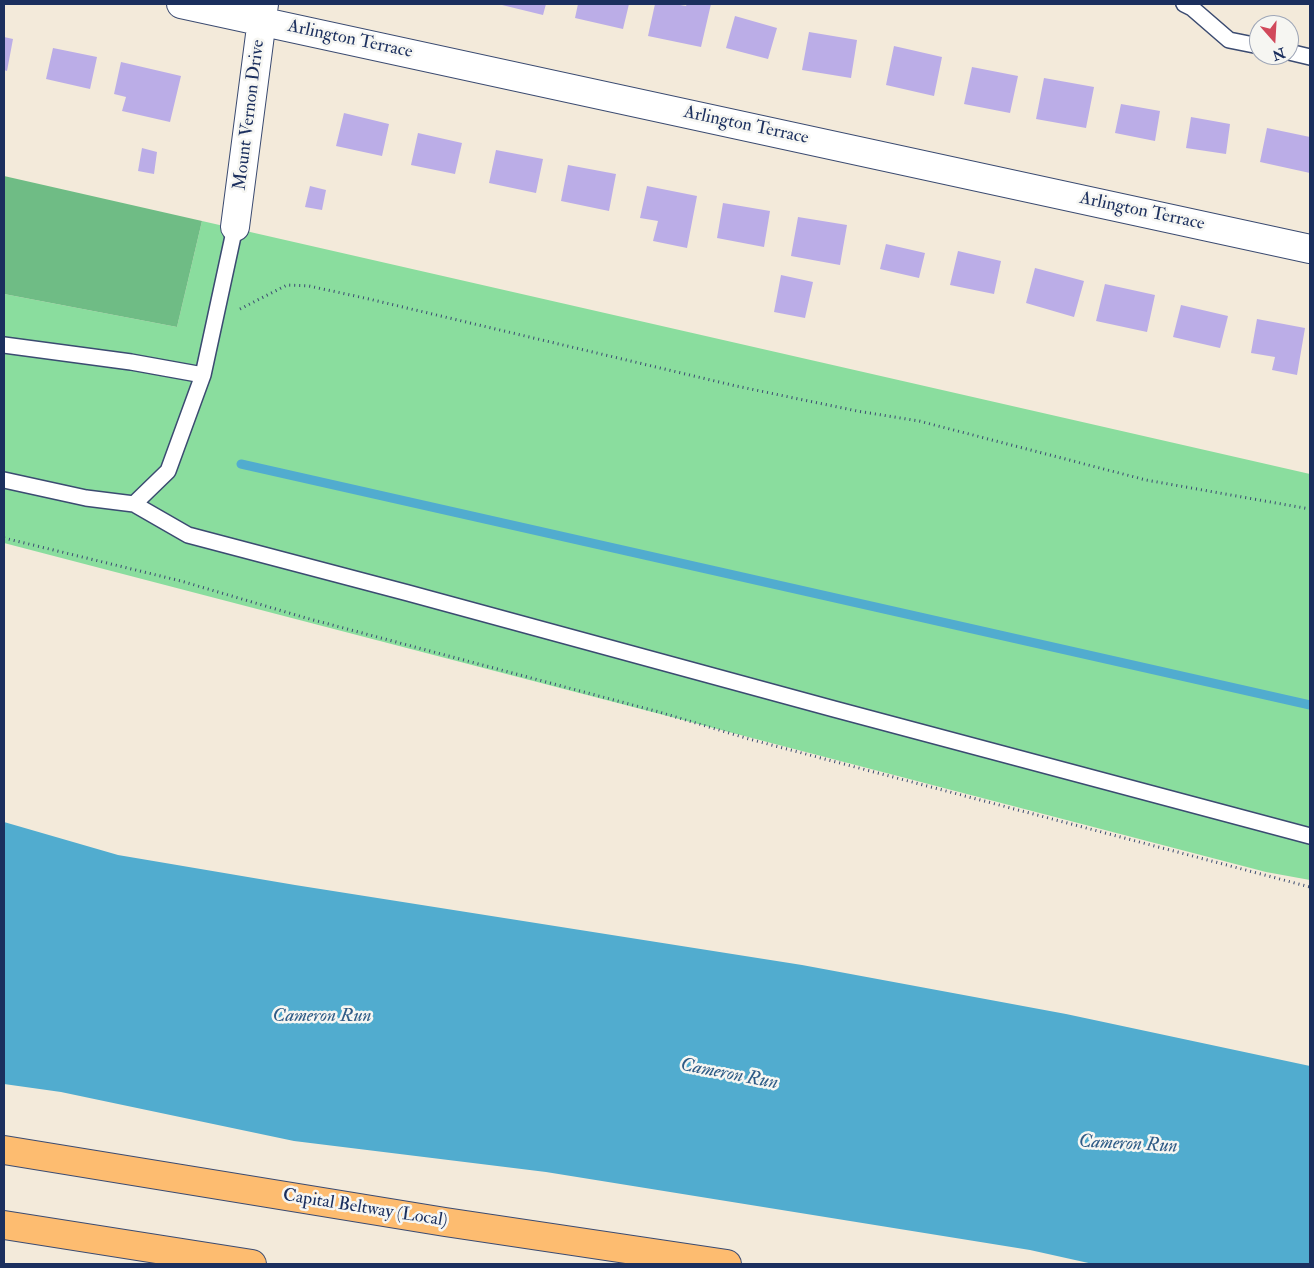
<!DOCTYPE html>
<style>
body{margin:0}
#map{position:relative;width:1314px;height:1268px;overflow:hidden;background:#f3eada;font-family:"IM FELL Double Pica",serif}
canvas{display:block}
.frame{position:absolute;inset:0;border:5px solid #1b2f5e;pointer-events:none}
.north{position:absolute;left:1249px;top:15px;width:50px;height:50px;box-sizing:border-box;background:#f6f6f2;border:1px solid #9ea6b7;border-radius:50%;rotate:161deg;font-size:14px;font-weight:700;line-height:20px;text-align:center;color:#1b2f5e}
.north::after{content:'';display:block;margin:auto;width:18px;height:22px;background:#d1495b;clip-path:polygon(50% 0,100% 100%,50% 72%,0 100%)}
</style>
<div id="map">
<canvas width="1314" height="1268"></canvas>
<div class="frame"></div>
<div class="north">N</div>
</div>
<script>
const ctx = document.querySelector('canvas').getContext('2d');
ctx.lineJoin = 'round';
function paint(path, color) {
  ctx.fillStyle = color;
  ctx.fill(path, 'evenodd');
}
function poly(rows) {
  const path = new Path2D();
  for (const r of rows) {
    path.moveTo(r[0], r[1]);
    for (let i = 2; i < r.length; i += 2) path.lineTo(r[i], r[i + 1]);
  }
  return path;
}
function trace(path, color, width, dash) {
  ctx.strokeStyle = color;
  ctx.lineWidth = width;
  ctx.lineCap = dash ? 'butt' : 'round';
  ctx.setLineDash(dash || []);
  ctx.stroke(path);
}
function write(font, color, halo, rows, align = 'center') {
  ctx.font = font + ' "IM FELL Double Pica",serif';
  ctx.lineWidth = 5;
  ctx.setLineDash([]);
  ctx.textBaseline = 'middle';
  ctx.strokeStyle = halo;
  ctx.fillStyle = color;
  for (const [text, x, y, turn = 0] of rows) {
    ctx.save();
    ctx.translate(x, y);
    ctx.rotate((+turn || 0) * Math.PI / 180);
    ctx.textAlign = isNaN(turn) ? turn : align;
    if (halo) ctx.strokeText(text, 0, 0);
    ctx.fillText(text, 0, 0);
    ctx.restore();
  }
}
paint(poly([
 [202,221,1310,474,1310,880,1266,872,4,543,4,294,177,327]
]), '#8add9e');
paint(poly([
 [4,176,202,221,177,327,4,294]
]), '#6fbc85');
paint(poly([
 [4,822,118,855,295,885,802,965,1066,1014,1310,1066,1310,1264,1093,1264,1030,1250,546,1172,294,1141,61,1092,4,1084]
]), '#51accf');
trace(poly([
 [241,464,1310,705]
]), '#51accf', 9);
paint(poly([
 [498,4,546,4,543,15],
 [578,4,629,4,623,29,575,18],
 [655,4,674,4,686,6,687,4,711,4,701,47,648,36],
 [735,16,777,28,768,59,726,48],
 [809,32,857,40,851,78,802,70],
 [4,37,13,39,7,71,4,70],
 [894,46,942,57,934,96,886,85],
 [53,48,97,57,90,89,46,79],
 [121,62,181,76,170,122,122,111,126,97,114,94],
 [972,67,1018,76,1010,113,964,104],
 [1044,78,1094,87,1086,128,1036,119],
 [1121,104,1160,111,1155,141,1115,133],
 [344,113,389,124,382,156,336,146],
 [1191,117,1230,124,1226,154,1186,148],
 [1267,128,1310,137,1310,173,1260,162],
 [418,133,462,143,455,174,411,165],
 [142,148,157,152,154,174,138,171],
 [496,150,543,159,536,193,489,183],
 [568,165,616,174,609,211,561,201],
 [310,186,326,190,322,210,305,207],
 [647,186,697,196,687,248,653,241,658,221,640,218],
 [723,203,770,211,764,247,717,238],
 [798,217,847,225,840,265,791,256],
 [886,244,925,253,919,278,880,269],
 [958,251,1001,261,994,294,950,285],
 [1035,268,1084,281,1074,317,1026,303],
 [781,275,813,282,805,318,774,312],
 [1105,284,1155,295,1147,332,1096,321],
 [1181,305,1228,316,1220,348,1173,337],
 [1257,319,1305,328,1297,375,1272,370,1275,357,1251,353]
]), '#bbade7');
const lane = poly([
 [1184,4,1192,8,1229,40,1259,46],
 [1289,52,1310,57],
 [4,345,131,362,203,375],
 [4,480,86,498,134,504,168,471,203,375,235,227],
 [134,504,188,535,408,593,834,709,1310,836]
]);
const street = poly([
 [181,4,1310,249],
 [235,227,264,4]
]);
const highway = poly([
 [4,1150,445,1222,727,1264],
 [4,1225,252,1264]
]);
trace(lane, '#3b4b71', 18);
trace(street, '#3b4b71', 30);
trace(highway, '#3b4b71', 30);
trace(poly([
 [240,309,287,285,309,286,369,299,736,386,857,411,919,421,1146,480,1310,509],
 [4,538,181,581,306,618,659,712,749,739,1310,887]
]), '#3b4b71', 3, [1, 4]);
trace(lane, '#fff', 15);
trace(street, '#fff', 28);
trace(highway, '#fdbc70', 28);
write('18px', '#1b2f5e', '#f6f6f2', [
 ["Arlington Terrace",350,40,12],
 ["Mount Vernon Drive",250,115,-83],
 ["Arlington Terrace",746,126,12],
 ["Arlington Terrace",1142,212,12],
 ["Capital Beltway (Local)",365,1209,9]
]);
write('italic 19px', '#2e5b86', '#f6f6f2', [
 ["Cameron Run",322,1017],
 ["Cameron Run",729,1075,11],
 ["Cameron Run",1128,1145,3]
]);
</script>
